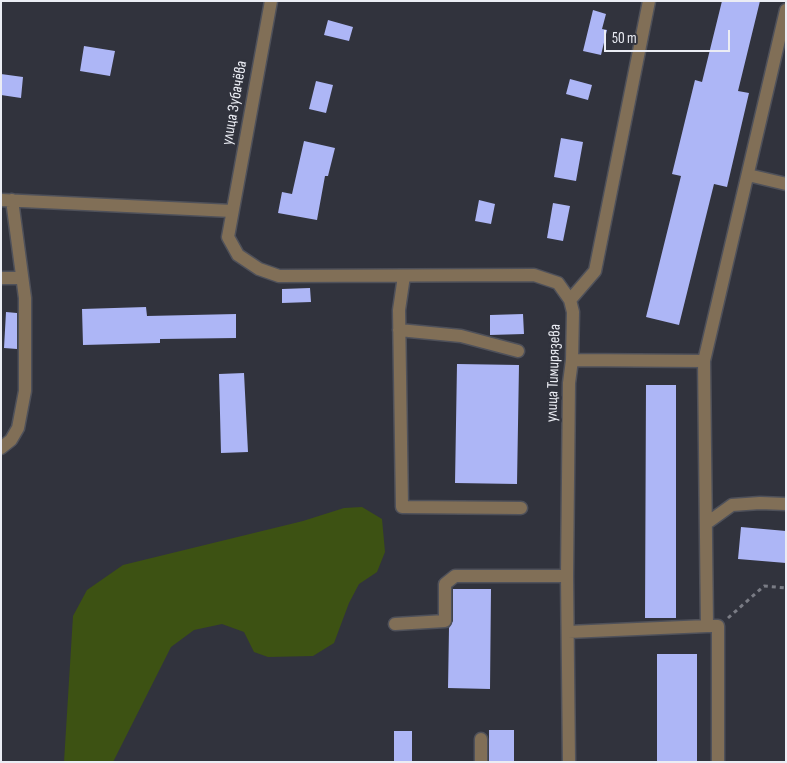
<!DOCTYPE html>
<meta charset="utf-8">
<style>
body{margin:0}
#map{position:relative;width:787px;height:763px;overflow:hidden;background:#31333d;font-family:"Sofia Sans Condensed",sans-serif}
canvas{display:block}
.frame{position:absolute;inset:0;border:2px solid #ebedf4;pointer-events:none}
.scale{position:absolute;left:604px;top:30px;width:126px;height:22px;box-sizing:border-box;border:2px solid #ebedf4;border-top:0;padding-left:6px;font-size:15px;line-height:18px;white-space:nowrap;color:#ebedf4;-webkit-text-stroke:4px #31333d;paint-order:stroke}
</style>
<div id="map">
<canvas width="787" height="763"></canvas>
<div class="frame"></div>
<div class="scale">50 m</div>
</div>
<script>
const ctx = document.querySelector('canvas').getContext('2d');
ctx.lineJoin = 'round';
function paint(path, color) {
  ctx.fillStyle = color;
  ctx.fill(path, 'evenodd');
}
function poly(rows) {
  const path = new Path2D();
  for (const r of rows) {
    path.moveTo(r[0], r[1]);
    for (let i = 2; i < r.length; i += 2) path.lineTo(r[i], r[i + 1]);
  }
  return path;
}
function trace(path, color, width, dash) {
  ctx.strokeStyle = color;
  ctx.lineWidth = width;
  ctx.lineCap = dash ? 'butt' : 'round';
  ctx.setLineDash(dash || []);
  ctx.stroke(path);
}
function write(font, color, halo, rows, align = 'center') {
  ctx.font = font + ' "Sofia Sans Condensed",sans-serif';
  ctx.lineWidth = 5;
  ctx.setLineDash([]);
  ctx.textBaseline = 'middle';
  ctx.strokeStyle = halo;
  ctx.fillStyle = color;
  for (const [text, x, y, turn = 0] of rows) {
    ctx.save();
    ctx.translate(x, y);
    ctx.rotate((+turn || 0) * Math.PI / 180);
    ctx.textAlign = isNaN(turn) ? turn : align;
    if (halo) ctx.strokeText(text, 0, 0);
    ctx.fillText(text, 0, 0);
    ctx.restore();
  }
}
paint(poly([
 [362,507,382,519,385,552,377,572,359,584,349,603,334,643,313,656,268,657,254,652,244,632,222,624,194,630,171,647,113,762,64,762,73,616,87,590,123,565,303,521,344,508]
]), '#3d5213');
paint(poly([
 [722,1,760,1,738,91,749,93,727,187,714,184,679,325,646,317,681,176,672,174,695,80,702,82],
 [593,10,606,14,602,29,607,30,601,55,583,51],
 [328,20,353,27,349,41,324,35],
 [84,46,115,51,110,76,80,71],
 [1,74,23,77,21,98,1,95],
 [570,79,592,85,588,100,566,94],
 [316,81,333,85,326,113,309,109],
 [561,138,583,142,576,181,554,177],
 [304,141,335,148,328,176,325,176,317,220,278,213,282,192,292,194],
 [479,200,495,204,491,224,475,221],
 [553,203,570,206,563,241,547,238],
 [310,288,311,302,282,303,282,289],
 [146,307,147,316,236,314,236,338,160,339,160,343,83,345,82,309],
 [6,312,17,313,17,349,4,348],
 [523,314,524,334,490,335,490,315],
 [457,364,519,365,517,484,455,483],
 [244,373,248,452,221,453,219,374],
 [646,385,676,385,676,618,645,618],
 [741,527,786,531,786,563,738,559],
 [453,589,491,589,490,689,448,688,449,628,453,621],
 [657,654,697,654,697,762,657,762],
 [489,730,514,730,514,762,489,762],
 [394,731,412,731,412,762,394,762]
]), '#adb6f6');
const minor = poly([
 [271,1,228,237,238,255,259,269,279,276,534,275,558,283,570,300,573,312,572,360,569,383,567,576,569,762],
 [748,175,786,184],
 [1,200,232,211],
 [404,276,399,310,402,507,521,508],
 [1,278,22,278],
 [570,300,595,271,649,1],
 [399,330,461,336,518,351],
 [572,360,704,361,707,626,718,626,718,762],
 [704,361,786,10],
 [1,448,11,440,18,428,25,391,25,298,12,200],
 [707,523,732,505,760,503,786,504],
 [395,624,445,621,445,584,455,576,567,576],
 [568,632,707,626],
 [481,739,481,762]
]);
trace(minor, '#4f515a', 15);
trace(poly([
 [728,618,764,586,786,588]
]), '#7a7c85', 3, [4, 4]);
trace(minor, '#816f57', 12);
write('16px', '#ebedf4', '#31333d', [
 ["улица Зубачёва",235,103,-80],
 ["улица Тимирязева",554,373,-88]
]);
</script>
